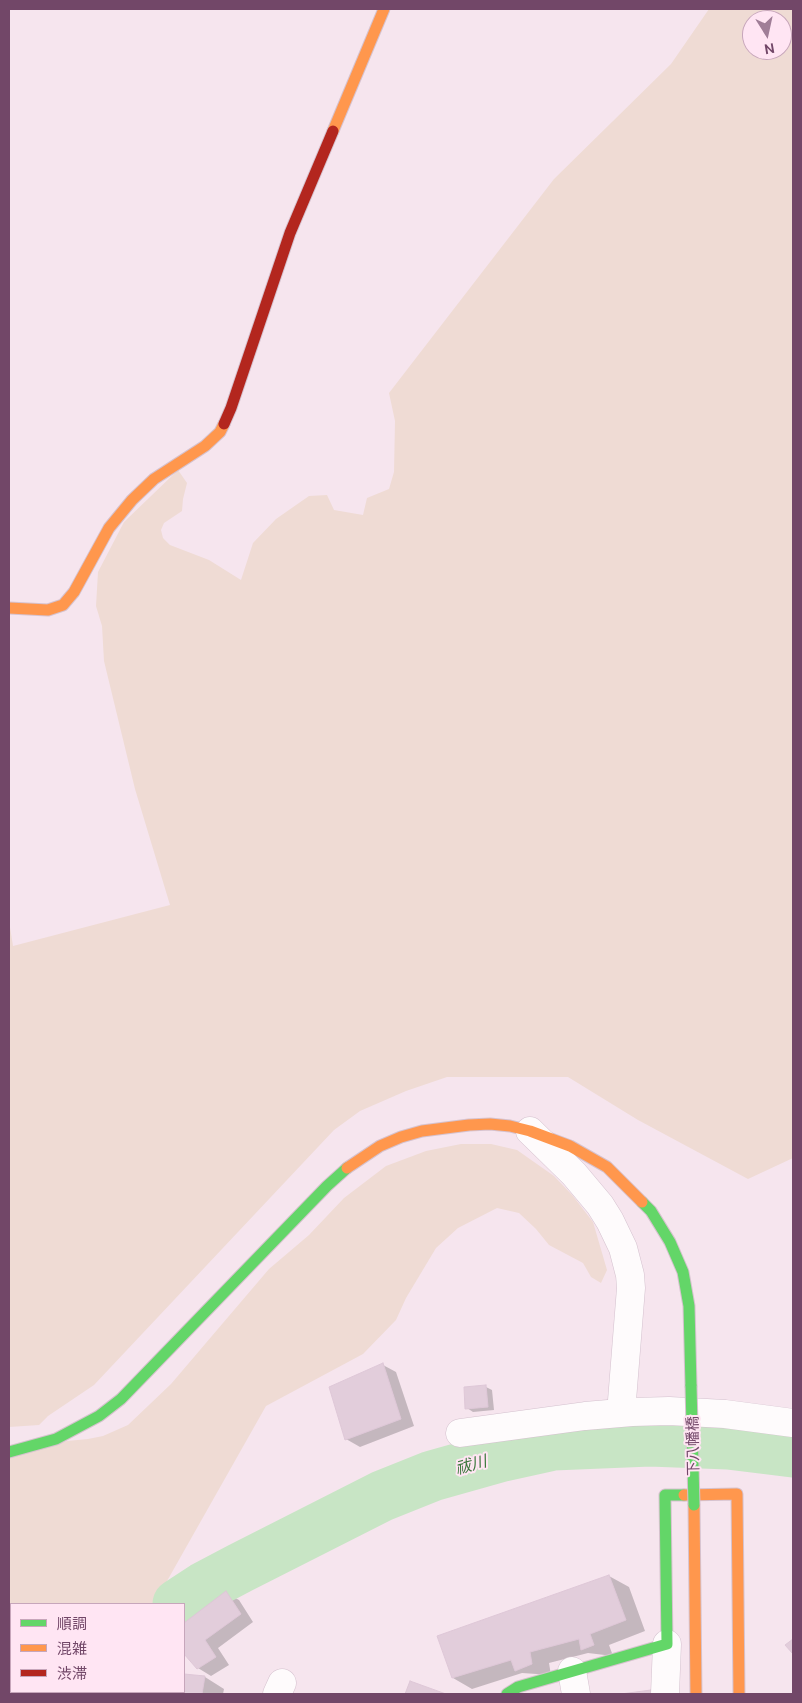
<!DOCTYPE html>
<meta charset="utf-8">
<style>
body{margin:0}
#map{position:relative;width:802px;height:1703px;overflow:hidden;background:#f6e5ee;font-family:Ubuntu,"Noto Sans JP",sans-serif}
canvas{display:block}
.frame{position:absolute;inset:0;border:10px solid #724768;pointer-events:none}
.legend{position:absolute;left:10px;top:1603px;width:175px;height:90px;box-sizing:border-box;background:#ffe5f3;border:1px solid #c7a6bb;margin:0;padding:6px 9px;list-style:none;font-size:15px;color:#724768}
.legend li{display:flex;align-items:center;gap:10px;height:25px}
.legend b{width:25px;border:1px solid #c7a6bb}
.north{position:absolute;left:742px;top:10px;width:50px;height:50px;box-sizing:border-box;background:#ffe5f3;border:1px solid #c7a6bb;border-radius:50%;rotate:170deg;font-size:14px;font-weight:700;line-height:20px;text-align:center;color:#724768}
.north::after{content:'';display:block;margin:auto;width:18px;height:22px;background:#a07e97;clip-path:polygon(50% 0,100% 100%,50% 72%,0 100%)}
</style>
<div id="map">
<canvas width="802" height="1703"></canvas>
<div class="frame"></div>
<ul class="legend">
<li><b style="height:6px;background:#63d668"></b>順調</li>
<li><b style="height:6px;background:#ff974d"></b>混雑</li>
<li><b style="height:6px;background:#b3261e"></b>渋滞</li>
</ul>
<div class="north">N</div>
</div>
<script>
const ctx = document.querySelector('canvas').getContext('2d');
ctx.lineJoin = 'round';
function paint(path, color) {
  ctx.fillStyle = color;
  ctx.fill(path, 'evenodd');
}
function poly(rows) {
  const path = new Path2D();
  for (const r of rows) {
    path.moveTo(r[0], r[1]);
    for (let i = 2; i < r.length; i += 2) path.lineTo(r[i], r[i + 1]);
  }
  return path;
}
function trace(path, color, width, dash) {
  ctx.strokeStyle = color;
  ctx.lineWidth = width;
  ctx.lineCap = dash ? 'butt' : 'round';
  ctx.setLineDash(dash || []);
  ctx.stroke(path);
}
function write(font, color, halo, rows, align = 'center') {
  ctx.font = font + ' Ubuntu,"Noto Sans JP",sans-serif';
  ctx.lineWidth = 4;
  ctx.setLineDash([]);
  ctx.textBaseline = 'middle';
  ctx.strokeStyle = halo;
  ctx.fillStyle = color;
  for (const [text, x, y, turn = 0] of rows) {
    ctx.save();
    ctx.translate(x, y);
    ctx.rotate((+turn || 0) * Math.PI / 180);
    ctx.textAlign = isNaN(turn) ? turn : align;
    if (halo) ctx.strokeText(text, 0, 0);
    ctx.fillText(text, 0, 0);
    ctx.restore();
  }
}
paint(poly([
 [709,9,793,9,793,1158,748,1179,638,1120,568,1077,447,1077,406,1091,360,1111,334,1130,94,1385,48,1416,39,1425,9,1427,9,921,13,946,170,905,135,789,104,661,102,626,96,606,98,572,124,522,178,470,187,483,183,499,182,511,164,523,161,530,163,538,170,545,209,560,241,580,253,543,276,519,309,496,327,495,334,510,363,515,367,498,389,489,394,472,395,421,389,393,554,179,671,64],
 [752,20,782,20,782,50,752,50],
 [461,1144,491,1144,517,1150,554,1176,573,1196,593,1222,607,1270,601,1283,591,1277,583,1263,549,1245,536,1229,519,1213,497,1208,458,1228,436,1248,406,1298,396,1320,363,1354,266,1406,154,1604,11,1604,11,1692,105,1692,103,1694,9,1694,9,1458,67,1441,88,1439,103,1436,128,1425,171,1384,269,1269,309,1235,344,1198,386,1166,426,1151]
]), '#efdbd4');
paint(poly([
 [383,1365,396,1372,414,1426,360,1447,346,1439],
 [486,1387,492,1390,494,1410,473,1412,467,1408],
 [609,1576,629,1587,645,1631,609,1645,613,1656,588,1653,549,1663,551,1675,522,1673,472,1689,453,1678],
 [226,1593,239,1600,253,1622,218,1648,229,1665,211,1676,198,1668,184,1652,184,1625],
 [184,1675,205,1677,224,1689,223,1694,147,1694,147,1692,184,1692]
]), '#0003');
trace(poly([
 [178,1604,204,1587,240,1568,382,1496,432,1476,503,1456,553,1445,650,1441,728,1444,793,1452],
 [98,1694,98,1692]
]), '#c8e5c5', 51);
const building = poly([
 [383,1363,401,1419,345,1440,329,1387,383,1363],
 [486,1385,488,1407,465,1409,464,1387,486,1385],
 [609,1575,626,1620,590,1634,594,1645,581,1650,579,1639,530,1652,532,1664,515,1671,511,1660,452,1678,437,1636,609,1575],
 [226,1591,241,1614,205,1640,216,1657,197,1669,184,1654,184,1623,226,1591],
 [793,1639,793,1654,785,1645,793,1639],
 [184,1674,205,1676,202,1694,146,1694,146,1692,184,1692,184,1674],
 [410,1681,446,1694,405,1694,410,1681],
 [651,1690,652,1694,621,1694,651,1690]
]);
paint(building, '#e2cddb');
trace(building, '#dec7d7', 1);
const street = poly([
 [530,1131,574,1174,600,1205,610,1221,623,1248,630,1275,631,1288,621,1413],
 [460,1433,585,1416,632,1412,669,1411,725,1414,793,1423],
 [572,1671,576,1694],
 [277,1694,282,1683],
 [665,1694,667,1644]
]);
const fast = poly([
 [642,1202,651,1211,670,1242,683,1272,689,1306,691,1386],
 [9,1452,56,1439,99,1416,121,1399,327,1186,347,1168],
 [507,1694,518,1687,667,1644,665,1495,684,1495]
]);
const slow = poly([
 [333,131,384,9],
 [9,608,48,610,63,605,74,592,109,528,132,500,154,479,205,446,220,432,224,424],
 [347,1168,380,1146,401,1137,422,1131,469,1125,490,1124,510,1126,530,1131,570,1146,607,1167,642,1202],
 [684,1495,737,1494,739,1694],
 [694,1505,696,1694]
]);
const jam = poly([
 [224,424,231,408,290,233,333,131]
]);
trace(street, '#d4c1ce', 29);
trace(fast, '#d6c2ce', 13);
trace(slow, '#d6c2ce', 13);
trace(jam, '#d6c2ce', 13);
trace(street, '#fefbfc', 28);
trace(fast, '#63d668', 11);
trace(slow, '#ff974d', 11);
trace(jam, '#b3261e', 11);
const fastBridge = poly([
 [691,1386,694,1505]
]);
trace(fastBridge, '#d6c2ce', 13, []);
trace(fastBridge, '#63d668', 11);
write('15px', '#724768', '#ffe5f3', [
 ["下八幡橋",693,1446,-91]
]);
write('italic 16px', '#3b783c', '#ffe5f3', [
 ["祓川",471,1465,-15]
]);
</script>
